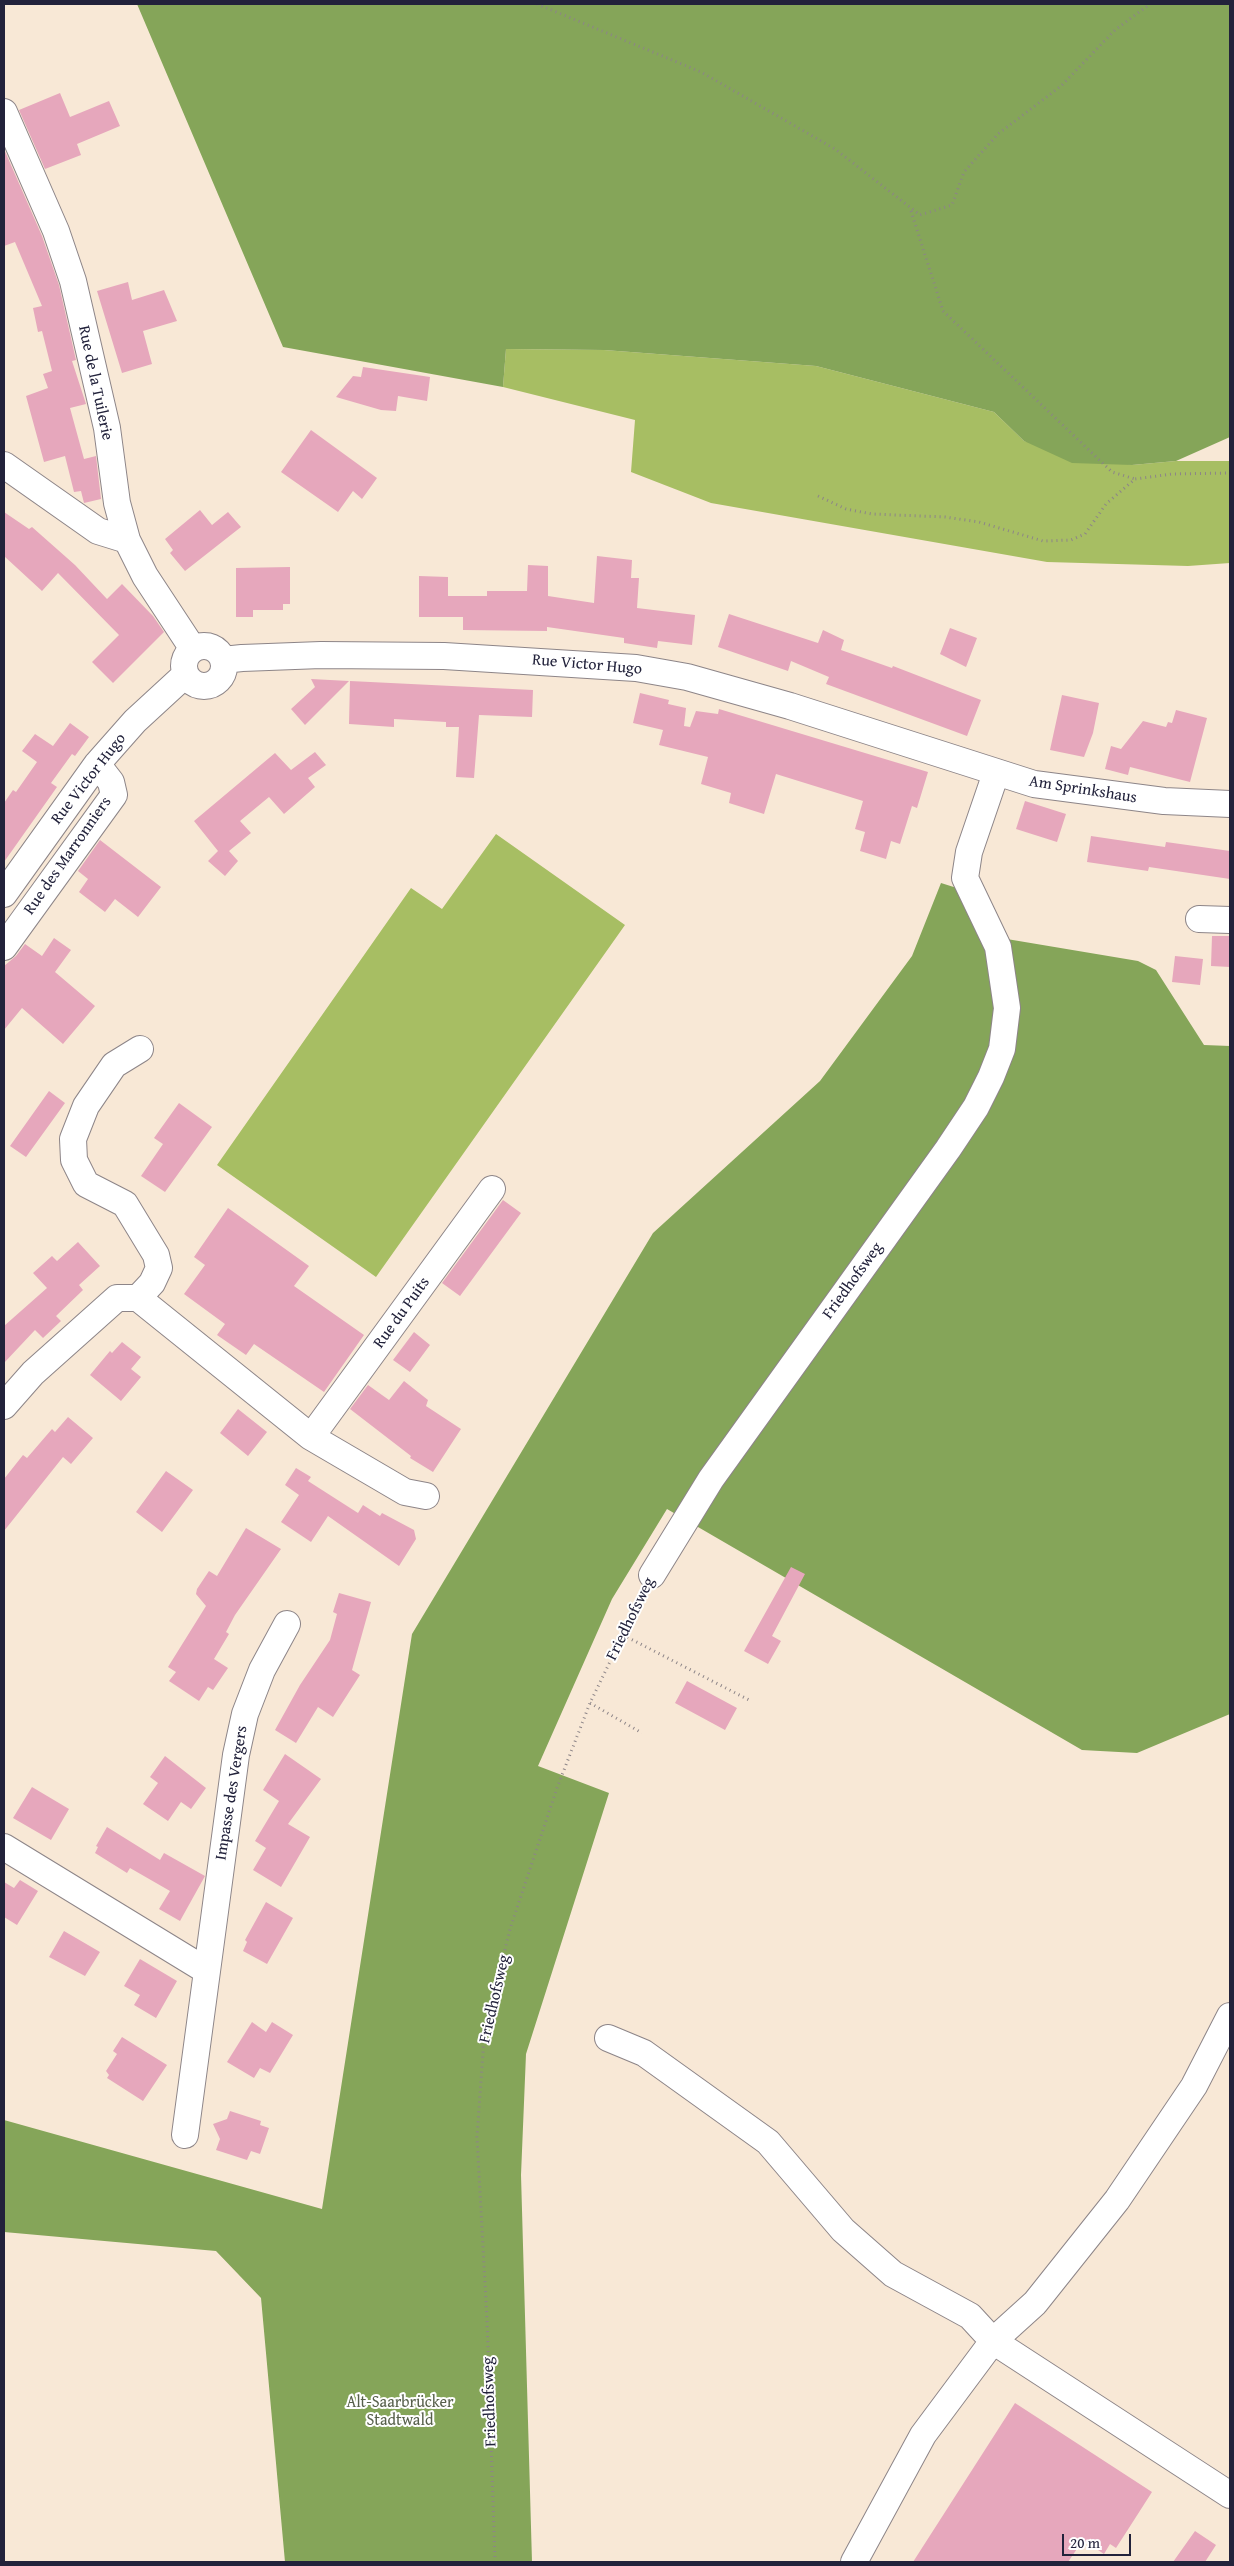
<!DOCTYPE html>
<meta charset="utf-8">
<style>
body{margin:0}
#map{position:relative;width:1234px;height:2566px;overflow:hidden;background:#f8e8d6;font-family:"Gentium Book Plus",serif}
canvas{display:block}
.frame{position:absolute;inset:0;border:5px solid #22223b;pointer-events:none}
.scale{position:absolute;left:1062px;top:2534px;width:69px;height:22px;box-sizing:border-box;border:2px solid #22223b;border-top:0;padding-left:6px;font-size:15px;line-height:18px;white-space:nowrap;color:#22223b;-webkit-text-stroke:4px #fff;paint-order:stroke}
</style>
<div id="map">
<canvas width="1234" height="2566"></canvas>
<div class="frame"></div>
<div class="scale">20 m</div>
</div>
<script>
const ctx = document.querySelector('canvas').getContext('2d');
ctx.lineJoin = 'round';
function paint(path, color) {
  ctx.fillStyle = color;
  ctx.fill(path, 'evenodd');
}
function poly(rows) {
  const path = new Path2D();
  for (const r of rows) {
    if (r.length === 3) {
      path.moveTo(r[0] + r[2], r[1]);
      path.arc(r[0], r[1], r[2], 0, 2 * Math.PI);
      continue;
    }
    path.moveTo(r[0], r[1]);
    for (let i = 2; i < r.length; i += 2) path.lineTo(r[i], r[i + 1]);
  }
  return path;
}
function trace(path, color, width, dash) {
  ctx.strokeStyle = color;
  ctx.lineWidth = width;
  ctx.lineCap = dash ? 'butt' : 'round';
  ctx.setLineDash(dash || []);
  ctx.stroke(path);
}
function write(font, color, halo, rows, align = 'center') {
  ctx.font = font + ' "Gentium Book Plus",serif';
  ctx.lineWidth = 4;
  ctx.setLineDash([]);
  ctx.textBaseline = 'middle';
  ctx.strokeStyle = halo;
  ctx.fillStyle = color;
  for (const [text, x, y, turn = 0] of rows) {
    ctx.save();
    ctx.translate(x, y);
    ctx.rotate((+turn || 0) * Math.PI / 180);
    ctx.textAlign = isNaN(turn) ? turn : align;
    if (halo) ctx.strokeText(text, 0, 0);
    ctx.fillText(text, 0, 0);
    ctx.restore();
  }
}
paint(poly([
 [506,349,604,350,816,366,994,412,1024,441,1132,465,1176,461,1230,461,1230,563,1188,566,1047,562,711,503,631,472,635,420,503,387],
 [496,834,625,925,376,1277,217,1165,411,888,442,909]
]), '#a7be63');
paint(poly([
 [137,4,1230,4,1230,437,1176,461,1132,465,1072,463,1024,441,994,412,816,366,604,350,506,349,503,387,283,347],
 [941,883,960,889,977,934,1138,961,1156,970,1204,1045,1230,1046,1230,1714,1137,1753,1082,1750,667,1509,612,1599,538,1766,609,1793,526,2054,521,2175,532,2562,285,2562,261,2298,216,2251,4,2232,4,2120,322,2209,412,1634,653,1233,820,1081,912,956]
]), '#85a559');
paint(poly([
 [60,93,70,117,109,101,120,126,77,144,81,155,45,169,19,110],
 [4,149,42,236,59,285,76,360,72,361,86,404,70,408,84,459,96,456,101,499,84,503,81,491,74,492,65,456,44,462,26,396,48,388,43,374,52,371,42,331,38,332,33,308,42,306,15,242,4,246],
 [128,282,132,300,164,290,177,321,143,331,152,364,122,373,97,291],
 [363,367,430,377,427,401,398,396,396,411,381,410,336,397,353,376,361,377],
 [311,430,377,478,362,499,353,491,338,512,281,472],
 [200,510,212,525,228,512,241,527,185,571,170,553,173,550,165,539],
 [4,512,29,529,32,527,75,565,107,599,122,584,153,616,164,632,113,683,92,662,119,635,58,573,42,591,4,556],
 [597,556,632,560,631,578,639,578,637,608,695,615,692,645,658,641,657,648,624,643,624,638,547,627,547,631,463,630,463,617,419,617,419,576,448,577,448,596,487,596,487,591,527,591,528,565,548,566,548,596,594,603],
 [290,567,290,604,283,604,283,610,253,610,253,617,236,617,236,568],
 [729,614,818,643,823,630,844,640,841,650,892,668,893,666,981,700,967,736,826,684,829,677,791,661,788,671,718,647],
 [950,628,977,638,966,667,940,654],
 [311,679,349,681,305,725,291,709,315,687],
 [350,681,533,690,532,717,479,715,474,778,456,777,459,727,446,727,446,722,394,719,394,727,349,724],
 [640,693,669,700,668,704,686,708,684,726,690,727,696,711,718,714,719,709,928,772,917,808,912,806,900,844,891,841,886,859,860,851,865,832,855,829,863,801,776,774,764,814,729,803,731,793,701,784,708,757,659,745,663,730,633,723],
 [1062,695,1099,703,1093,733,1084,757,1050,750],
 [1176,710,1207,718,1190,782,1130,767,1128,775,1105,769,1111,746,1121,749,1143,721,1166,727,1168,722,1172,723],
 [70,723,89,737,75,756,72,754,51,783,57,787,4,862,4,803,13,790,16,792,37,762,22,751,35,734,53,746],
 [315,752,326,765,308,778,315,787,284,814,269,797,240,821,251,833,229,851,238,861,225,876,208,861,218,851,194,821,275,753,291,770],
 [1025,801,1066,814,1057,842,1016,829],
 [1091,836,1165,847,1166,842,1230,851,1230,879,1149,867,1148,871,1087,862],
 [100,840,161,887,138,917,115,899,105,912,79,892,88,879,78,871],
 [1212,936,1230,936,1230,967,1211,966],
 [54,938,71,950,55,972,95,1006,63,1044,22,1008,4,1030,4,966,16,956,25,944,42,956],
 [1175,956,1203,959,1200,985,1172,982],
 [49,1091,65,1103,26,1157,10,1146],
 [179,1103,212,1127,165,1192,141,1176,163,1144,154,1138],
 [503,1200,521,1213,460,1296,442,1283],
 [228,1208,309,1266,294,1286,364,1335,324,1392,254,1344,246,1355,217,1335,225,1324,184,1294,205,1265,194,1257],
 [78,1242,100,1266,79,1285,83,1290,56,1316,61,1321,43,1338,35,1330,4,1363,4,1326,47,1288,33,1273,52,1256,57,1261],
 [414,1332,430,1345,410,1372,393,1360],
 [122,1342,141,1357,131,1369,141,1377,121,1401,90,1375,110,1351,112,1353],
 [404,1381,428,1400,426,1406,461,1429,433,1472,410,1458,411,1456,350,1409,368,1385,389,1400],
 [238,1409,267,1432,248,1456,220,1433],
 [68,1417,93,1438,71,1464,63,1457,4,1531,4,1479,23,1455,27,1458,52,1429,55,1432],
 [296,1468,311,1477,308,1481,358,1513,363,1505,380,1516,382,1513,414,1530,416,1539,399,1566,328,1516,311,1542,281,1522,299,1495,285,1485],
 [166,1471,193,1490,162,1532,136,1512],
 [246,1528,281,1549,235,1615,226,1632,229,1634,214,1659,228,1668,213,1690,208,1687,199,1701,169,1681,176,1672,168,1667,206,1606,196,1594,197,1589,209,1571,217,1576],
 [791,1567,805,1574,772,1636,781,1641,768,1664,744,1651],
 [339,1593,371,1602,352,1670,360,1675,333,1717,318,1707,296,1743,275,1730,300,1685,330,1640,337,1614,333,1612],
 [687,1681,737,1708,725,1730,675,1703],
 [285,1754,321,1779,288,1824,310,1837,281,1887,253,1870,266,1848,255,1841,279,1801,263,1790],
 [165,1756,206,1788,191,1809,181,1802,168,1821,143,1804,158,1783,150,1777],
 [32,1787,69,1809,51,1840,13,1818],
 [107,1827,160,1860,164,1853,205,1876,180,1921,159,1909,170,1891,130,1868,127,1873,95,1853,98,1847,96,1846],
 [20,1880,38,1891,17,1925,4,1917,4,1882,14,1888],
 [266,1902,293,1918,267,1964,243,1951,247,1942,245,1940],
 [64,1931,100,1952,85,1976,49,1957],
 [140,1959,177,1981,156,2018,134,2005,140,1995,124,1986],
 [252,2022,266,2032,272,2022,293,2035,270,2073,260,2068,254,2078,227,2062],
 [122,2037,167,2065,143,2101,107,2078,109,2075,106,2071,117,2054,113,2051],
 [230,2111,261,2121,260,2125,269,2128,260,2154,251,2151,247,2160,216,2150,220,2139,213,2124,227,2119],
 [1015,2403,1152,2492,1127,2531,1116,2548,1110,2544,1104,2554,1083,2540,1068,2562,913,2562],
 [1195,2531,1216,2545,1205,2562,1173,2562]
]), '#e6a7bc');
const minor = poly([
 [4,112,56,231,73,281,107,428,117,503,127,540,145,576,193,649],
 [4,465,98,531,127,540],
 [204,666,20],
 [223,660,242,658,321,655,444,656,636,668,687,677,790,706,1034,784,1164,801,1230,804],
 [4,894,97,764,135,721,185,675],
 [1199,919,1230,920],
 [4,947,114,795,111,782,97,764],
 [138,1298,311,1437,405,1492,426,1496],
 [4,1406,33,1373,117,1298,138,1298,152,1283,159,1268,156,1255,125,1204,86,1184,74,1160,73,1139,86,1106,114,1065,140,1049],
 [311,1437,492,1189],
 [652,1575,711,1479,948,1149,976,1107,991,1077,1002,1049,1007,1008,998,947,965,878,969,852,996,773],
 [4,1847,207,1971],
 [1230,2016,1194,2086,1117,2200,1035,2303,993,2341,1230,2495],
 [608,2038,644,2053,768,2142,843,2230,893,2274,970,2316,993,2341,923,2435,854,2562],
 [185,2135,236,1755,245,1714,262,1670,287,1624]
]);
trace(minor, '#8d8588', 28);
trace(poly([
 [537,4,701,72,835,149,920,215,952,205,964,172,998,134,1061,86,1115,30,1150,4],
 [911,211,943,311,1112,472,1135,479],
 [818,496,846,509,872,514,945,517,979,522,1043,541,1071,540,1085,534,1106,504,1135,479,1172,474,1230,473],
 [623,1635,749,1700],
 [590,1703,642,1733],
 [495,2562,487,2320,477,2137,484,2038,510,1929,557,1788,590,1703,642,1596]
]), '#8d8588', 3, [1, 4]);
trace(minor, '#fff', 26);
write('16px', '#22223b', '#fff', [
 ["Rue de la Tuilerie",95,383,78],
 ["Rue Victor Hugo",587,665,5],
 ["Rue Victor Hugo",89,779,-52],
 ["Am Sprinkshaus",1083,790,9],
 ["Rue des Marronniers",68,856,-55],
 ["Friedhofsweg",853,1281,-54],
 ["Rue du Puits",402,1313,-54],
 ["Friedhofsweg",631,1619,-64],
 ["Impasse des Vergers",232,1793,-81],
 ["Friedhofsweg",495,1999,-77],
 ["Friedhofsweg",490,2402,-92]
]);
write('16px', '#57604b', '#fff', [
 ["Alt-Saarbrücker",400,2403],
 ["Stadtwald",400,2421]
]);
</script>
